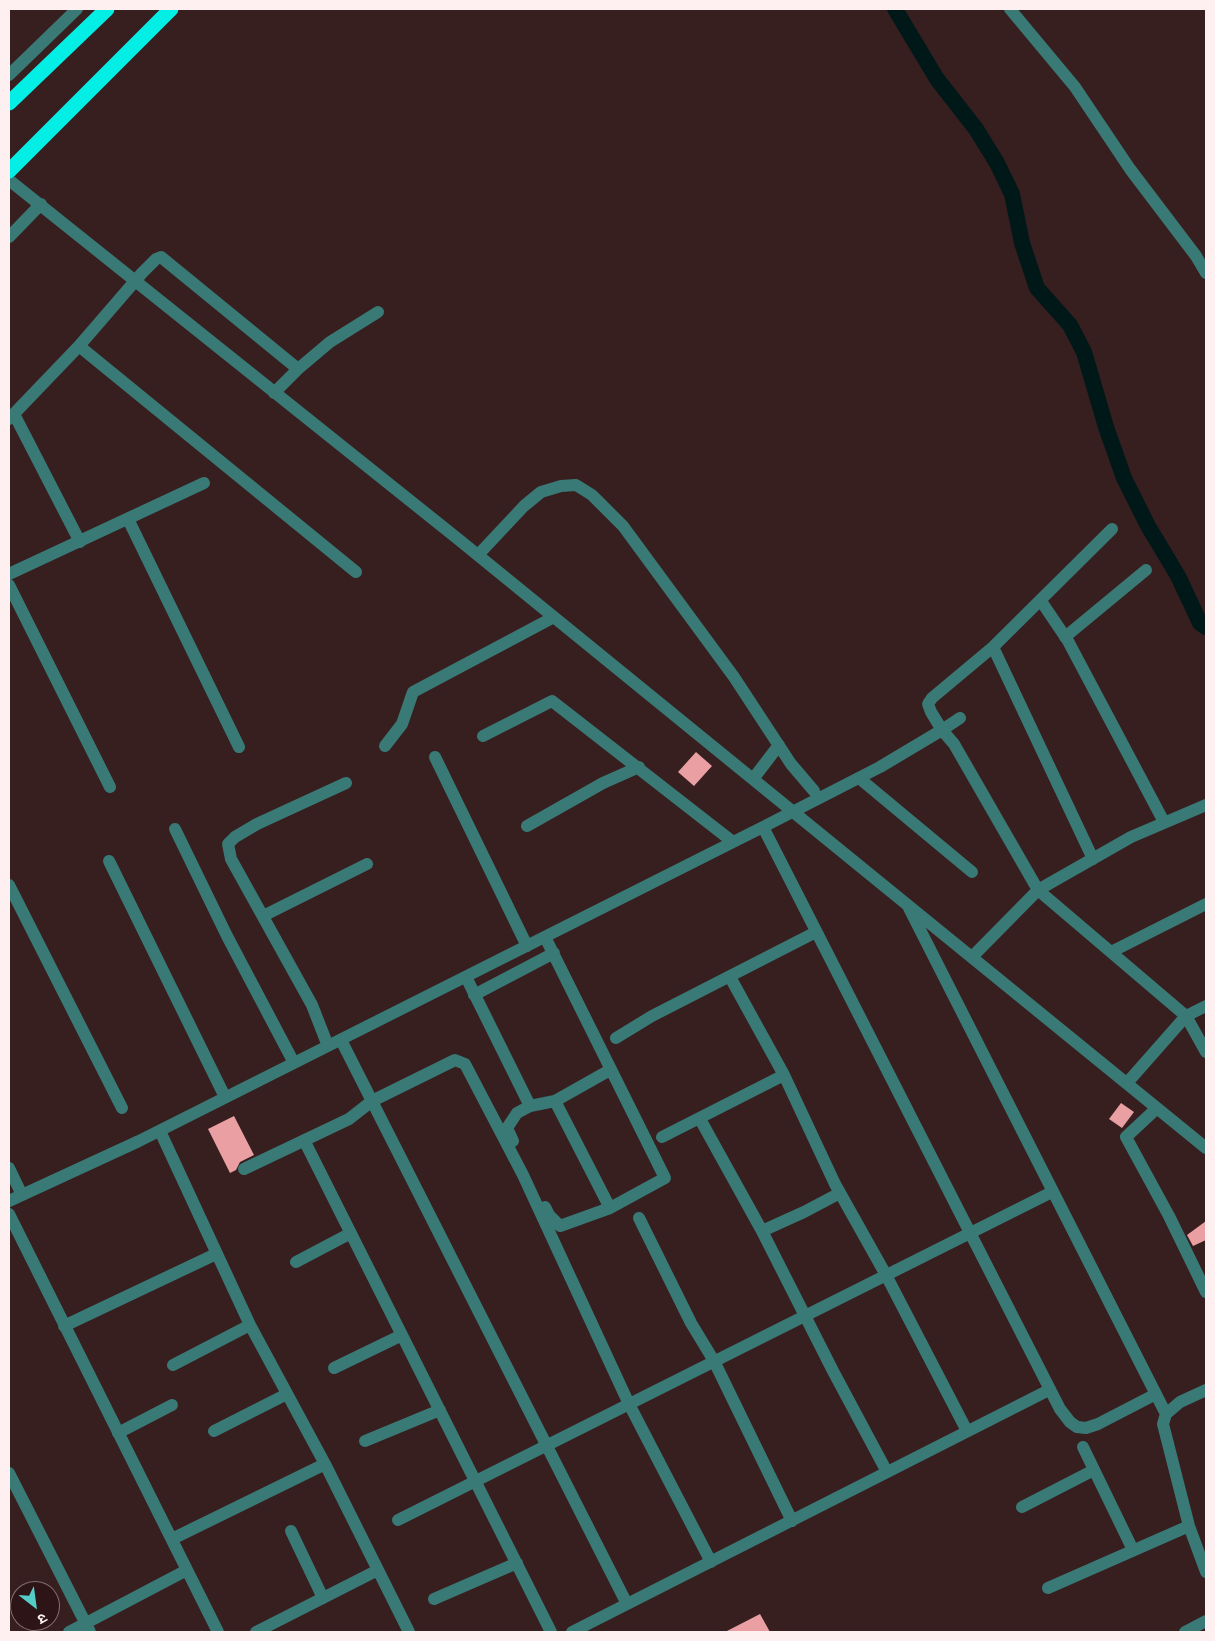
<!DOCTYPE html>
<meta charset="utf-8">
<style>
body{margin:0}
#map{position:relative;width:1215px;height:1641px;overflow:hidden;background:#371f20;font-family:"Source Sans 3","Noto Sans Devanagari",sans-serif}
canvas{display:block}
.frame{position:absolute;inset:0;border:10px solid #fef0f0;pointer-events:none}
.north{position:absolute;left:10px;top:1581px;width:50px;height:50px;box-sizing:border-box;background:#2d1517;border:1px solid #816d6e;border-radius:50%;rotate:150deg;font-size:14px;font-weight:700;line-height:20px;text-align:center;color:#fef0f0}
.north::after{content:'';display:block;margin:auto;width:18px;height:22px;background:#54cdc6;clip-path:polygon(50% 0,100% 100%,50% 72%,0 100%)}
</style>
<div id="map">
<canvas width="1215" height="1641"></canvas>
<div class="frame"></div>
<div class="north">उ</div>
</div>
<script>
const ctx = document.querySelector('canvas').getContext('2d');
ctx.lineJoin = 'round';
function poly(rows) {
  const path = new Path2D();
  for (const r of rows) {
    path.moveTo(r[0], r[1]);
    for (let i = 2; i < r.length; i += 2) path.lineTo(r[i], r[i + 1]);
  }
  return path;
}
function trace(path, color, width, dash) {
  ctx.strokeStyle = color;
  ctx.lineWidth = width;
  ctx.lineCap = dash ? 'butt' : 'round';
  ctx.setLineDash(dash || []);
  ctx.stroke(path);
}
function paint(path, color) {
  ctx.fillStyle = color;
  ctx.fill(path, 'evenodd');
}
trace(poly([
 [895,9,937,79,976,129,997,163,1012,194,1022,243,1037,288,1070,325,1084,352,1106,427,1124,478,1148,526,1178,576,1200,623,1206,627]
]), '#001817', 16);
paint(poly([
 [696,752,712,766,694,786,678,772],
 [1121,1103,1134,1112,1122,1128,1109,1119],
 [234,1116,254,1155,240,1162,236,1170,230,1173,208,1129],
 [1206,1221,1206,1240,1193,1246,1187,1235],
 [760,1614,770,1632,725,1632]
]), '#eaa0a3');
trace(poly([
 [1010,9,1075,87,1130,169,1196,256,1206,273],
 [9,75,77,9],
 [9,180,458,539,1206,1148],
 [9,237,41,204],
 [298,369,330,342,378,312],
 [274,393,298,369,161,257,156,259,142,273,79,346,356,572],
 [14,414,80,542],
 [9,419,79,346],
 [128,519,239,747],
 [478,555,524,506,541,492,561,486,576,485,592,495,623,526,734,677,791,764,814,791],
 [9,574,204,483],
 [9,585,110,787],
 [1041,601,1068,641,1164,822],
 [1065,637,1146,570],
 [960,718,942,730,931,712,928,704,932,698,993,647],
 [483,736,552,701,733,842],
 [385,746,402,724,413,692,554,617],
 [435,757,527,946],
 [859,778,972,872],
 [753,779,779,745],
 [527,826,603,783,639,767],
 [763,827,1060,1409,1070,1422,1077,1427,1086,1428,1098,1424,1156,1394],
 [175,829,227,936,294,1063],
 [1093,859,993,647,1112,529],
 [109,861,225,1097],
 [9,885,122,1108],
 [909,908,1166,1414],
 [263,916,367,864],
 [1111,952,1206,904],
 [972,957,1038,890,1186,1016,1206,1052],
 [466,977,530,1106,517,1113,507,1128,513,1141],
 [730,977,784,1075,835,1184,886,1275,967,1431],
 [474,995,554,953],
 [616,1038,652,1016,816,932],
 [341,1040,627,1604],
 [328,1046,312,1005,231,859,228,844,235,837,257,824,346,783],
 [1127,1083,1186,1016,1206,1006],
 [530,1106,555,1101],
 [1157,1108,1126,1137,1169,1216,1206,1292],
 [700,1119,762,1231,833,1371,887,1472],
 [160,1131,250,1325,325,1464,172,1539],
 [662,1137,784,1075],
 [304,1140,551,1632],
 [9,1168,22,1195],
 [244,1169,349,1119,372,1101,455,1060,465,1064,523,1175,629,1404,711,1562],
 [9,1201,139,1141,763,827,880,767,942,730,954,744,1038,890,1131,837,1206,805],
 [545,1207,549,1215,560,1226,610,1208,665,1178,545,937],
 [610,1208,555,1101,610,1070],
 [9,1214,218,1632],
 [639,1218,691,1323,714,1361,792,1521],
 [762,1231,804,1212,840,1193],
 [296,1262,351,1233],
 [64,1326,216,1254],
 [173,1365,250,1325],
 [334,1368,402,1335],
 [1206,1390,1180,1402,1166,1414,1163,1424,1189,1526,1206,1572],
 [214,1431,287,1394],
 [118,1433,172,1405],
 [365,1441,440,1410],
 [1083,1447,1133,1550],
 [325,1464,409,1632],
 [9,1473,90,1632],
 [1022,1507,1094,1470],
 [398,1520,1052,1192],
 [291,1531,323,1598],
 [1048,1588,1189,1526],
 [434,1599,517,1563],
 [69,1632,187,1570],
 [256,1632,378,1570],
 [572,1632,1049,1390],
 [1185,1632,1206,1621]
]), '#397a76', 12);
trace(poly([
 [9,103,107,9],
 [9,171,171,9]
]), '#03eee5', 15);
</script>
